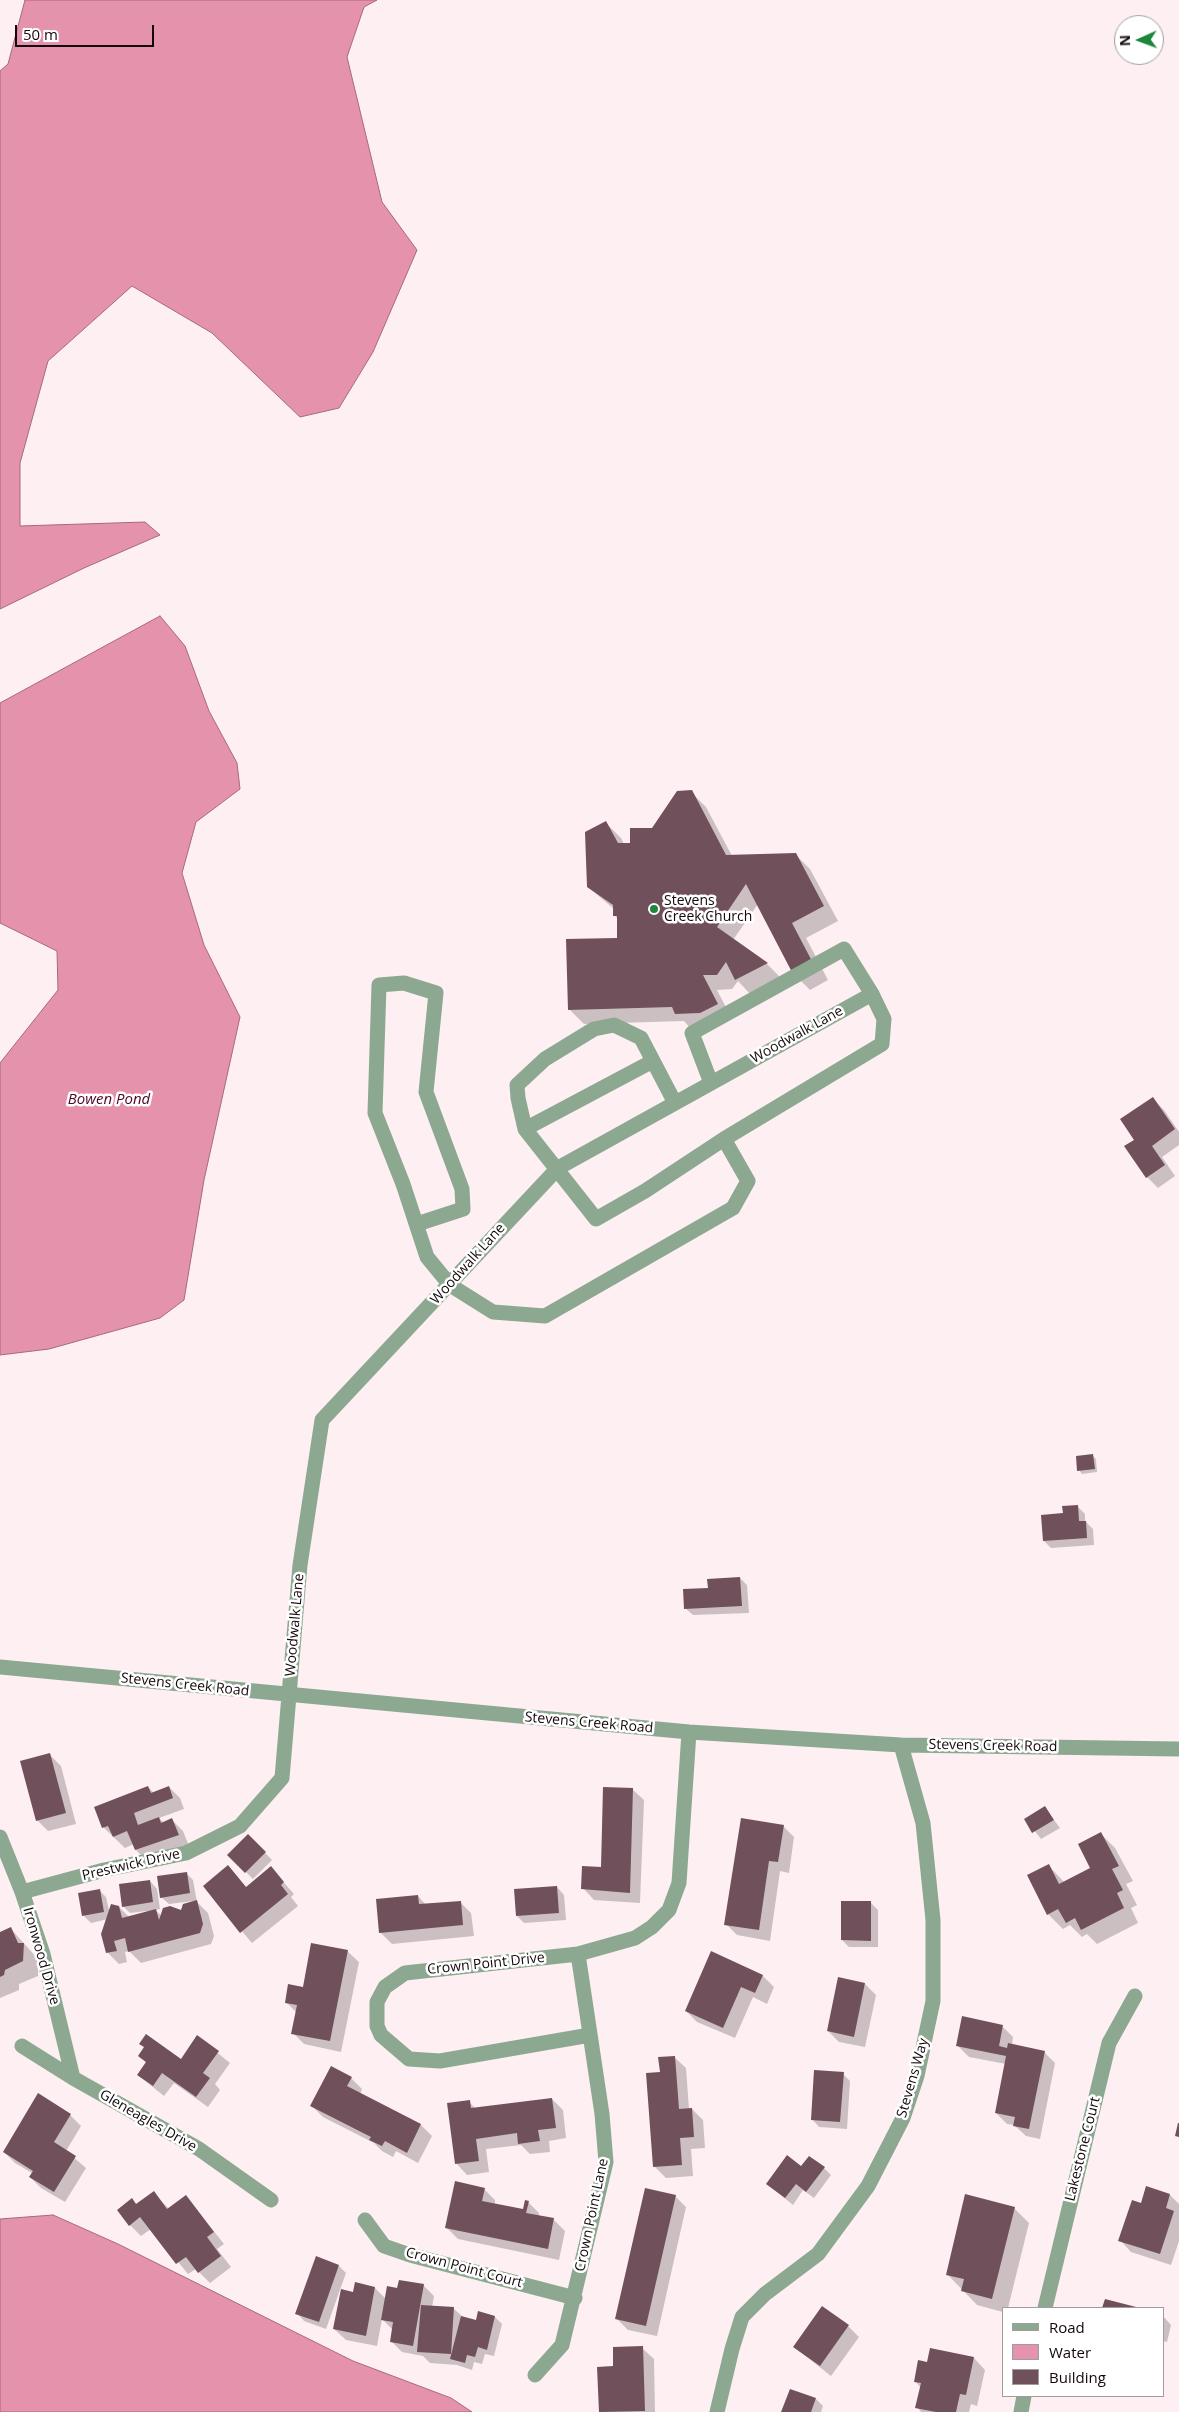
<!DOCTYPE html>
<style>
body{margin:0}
#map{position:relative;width:1179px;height:2412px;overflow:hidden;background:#feeff3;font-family:"Open Sans",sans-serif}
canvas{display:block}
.legend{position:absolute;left:1002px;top:2307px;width:162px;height:90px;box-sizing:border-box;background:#fff;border:1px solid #a19c9d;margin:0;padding:6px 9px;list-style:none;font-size:15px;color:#13070b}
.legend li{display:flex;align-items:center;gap:10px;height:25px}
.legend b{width:25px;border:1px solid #a19c9d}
.north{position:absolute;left:1114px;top:15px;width:50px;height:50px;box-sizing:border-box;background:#fff;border:1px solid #a19c9d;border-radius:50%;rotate:268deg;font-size:14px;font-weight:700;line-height:20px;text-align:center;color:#13070b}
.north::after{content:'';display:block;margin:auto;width:18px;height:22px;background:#1c863d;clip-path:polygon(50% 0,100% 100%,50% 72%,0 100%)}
.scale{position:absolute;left:15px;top:25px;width:139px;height:22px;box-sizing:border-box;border:2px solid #13070b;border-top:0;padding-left:6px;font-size:15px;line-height:18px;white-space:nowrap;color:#13070b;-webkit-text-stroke:4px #fff;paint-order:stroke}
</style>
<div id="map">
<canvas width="1179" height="2412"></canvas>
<ul class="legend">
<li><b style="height:6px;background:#8da890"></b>Road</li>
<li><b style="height:14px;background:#e593ad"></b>Water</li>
<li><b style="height:14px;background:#70505a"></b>Building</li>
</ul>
<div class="north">N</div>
<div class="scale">50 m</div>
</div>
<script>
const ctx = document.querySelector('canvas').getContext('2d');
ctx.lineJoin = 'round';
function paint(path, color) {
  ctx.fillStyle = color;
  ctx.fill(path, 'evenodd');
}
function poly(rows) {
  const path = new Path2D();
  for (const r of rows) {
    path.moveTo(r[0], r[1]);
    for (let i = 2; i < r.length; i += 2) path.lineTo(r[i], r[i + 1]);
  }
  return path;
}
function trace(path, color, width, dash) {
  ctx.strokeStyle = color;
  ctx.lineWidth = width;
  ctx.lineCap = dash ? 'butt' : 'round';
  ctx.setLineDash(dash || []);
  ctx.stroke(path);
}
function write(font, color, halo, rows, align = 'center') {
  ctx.font = font + ' "Open Sans",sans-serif';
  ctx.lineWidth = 5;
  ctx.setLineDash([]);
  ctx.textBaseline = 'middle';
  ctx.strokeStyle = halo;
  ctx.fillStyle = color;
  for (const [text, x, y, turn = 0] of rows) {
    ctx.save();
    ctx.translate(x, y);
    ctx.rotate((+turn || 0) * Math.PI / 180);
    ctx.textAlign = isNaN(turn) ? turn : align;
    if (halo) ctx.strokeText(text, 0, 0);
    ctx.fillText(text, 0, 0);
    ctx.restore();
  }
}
const water = poly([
 [25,0,377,0,364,7,347,57,382,202,417,250,373,352,339,408,300,417,212,333,132,286,48,361,20,463,20,526,145,522,160,535,84,568,0,609,0,71,8,64,25,0],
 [160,616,185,646,209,711,237,763,240,789,196,822,182,873,204,945,240,1017,204,1180,184,1300,160,1318,49,1349,0,1355,0,1063,58,990,57,951,0,923,0,703,160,616],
 [53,2215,118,2244,353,2361,451,2398,472,2412,0,2412,0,2219,53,2215]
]);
paint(water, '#e593ad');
trace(water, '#a6697c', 1);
paint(poly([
 [691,792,706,807,732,856,795,854,810,869,838,921,806,938,828,980,810,990,795,975,758,904,733,940,767,964,781,978,751,995,738,981,732,989,717,990,732,1019,691,1029,684,1021,584,1024,569,1009,619,939,618,919,614,915,614,909,588,887,606,823,621,838,624,844,631,844,653,829],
 [1153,1099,1164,1110,1179,1132,1179,1145,1162,1157,1175,1176,1158,1188,1147,1177,1136,1140],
 [1093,1456,1096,1459,1097,1472,1082,1474,1079,1470],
 [1077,1506,1085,1514,1085,1521,1093,1529,1094,1545,1051,1548,1044,1541,1064,1515],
 [740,1578,747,1585,749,1613,693,1615,685,1608,709,1590],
 [50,1755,61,1766,76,1824,48,1831,37,1820],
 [148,1787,154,1793,169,1787,180,1798,184,1809,159,1818,164,1823,172,1820,183,1831,189,1846,147,1861,136,1850,134,1844,125,1848,103,1827],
 [632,1789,644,1800,640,1903,594,1900,583,1888,602,1868],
 [1045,1808,1060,1828,1041,1839,1026,1820],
 [783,1826,794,1837,789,1873,780,1871,770,1941,737,1935,726,1924],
 [1100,1833,1115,1848,1133,1881,1126,1884,1137,1905,1131,1908,1138,1923,1097,1944,1087,1934,1082,1937,1070,1925,1063,1929,1048,1914,1048,1865,1065,1883,1092,1869],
 [248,1835,272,1860,253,1879,229,1855],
 [271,1868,294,1894,291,1897,298,1906,252,1943,204,1887,247,1888],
 [186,1873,193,1880,197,1902,208,1913,214,1936,211,1944,141,1963,129,1951,125,1952,127,1962,119,1964,108,1953,103,1934,108,1919,91,1923,84,1916,99,1890,106,1897,110,1914,119,1907,129,1917,147,1913,147,1911,130,1913,123,1906,150,1881,157,1889,160,1909,155,1910,162,1916,182,1911,194,1902,194,1901,169,1904,161,1897],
 [557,1887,564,1895,566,1920,524,1923,517,1916],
 [418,1896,426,1905,460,1902,471,1913,474,1936,392,1944,380,1932],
 [871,1903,878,1910,878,1947,849,1947,842,1940],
 [11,1929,38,1959,38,1976,19,1984,19,1990,0,1998,0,1934],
 [347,1951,359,1962,341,2052,304,2044,293,2033,297,2013,286,2002],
 [712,1953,763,1976,774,1987,767,2004,753,1997,735,2038,697,2022,686,2011],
 [839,1978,865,1984,876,1995,865,2047,839,2042,828,2031],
 [1002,2026,1013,2037,1012,2045,1044,2052,1055,2063,1040,2139,1026,2136,1014,2125,1007,2124,996,2113,1006,2064,969,2057,958,2046],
 [198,2037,230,2063,215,2084,220,2090,208,2107,174,2083,164,2096,138,2075,147,2063,139,2056,145,2048,181,2061],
 [674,2057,686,2068,689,2109,692,2109,703,2120,705,2148,691,2149,693,2176,666,2178,655,2167,661,2073],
 [843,2074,850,2081,847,2129,819,2127,812,2119],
 [351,2078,362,2089,360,2094,421,2125,432,2136,418,2163,396,2151,393,2157,382,2151,374,2143,323,2117,312,2106],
 [552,2099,563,2110,566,2138,549,2141,550,2152,530,2154,521,2145,486,2149,489,2172,467,2175,456,2163,469,2102,476,2109],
 [70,2115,81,2126,66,2151,86,2168,65,2202,41,2188,30,2177,32,2173,15,2163,4,2152],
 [801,2168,824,2168,831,2175,814,2198,803,2190,793,2205,767,2184],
 [484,2189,495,2200,495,2205,524,2211,528,2202,539,2213,539,2217,554,2220,565,2231,559,2260,458,2239,447,2228],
 [154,2193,169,2209,186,2196,224,2244,217,2249,231,2267,210,2283,196,2269,188,2274,151,2229,141,2236,130,2225,132,2200,137,2205],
 [1170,2195,1179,2204,1179,2241,1171,2265,1131,2252,1120,2240,1142,2205],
 [675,2196,686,2207,657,2336,628,2330,617,2319],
 [1014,2208,1029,2223,1008,2308,1003,2308,1003,2312,977,2305,947,2274],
 [339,2266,346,2273,326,2329,304,2321,297,2313],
 [423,2285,434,2296,432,2307,453,2308,463,2317,477,2321,479,2313,495,2317,502,2324,494,2356,485,2354,482,2364,474,2362,472,2370,457,2365,430,2363,423,2356,402,2352,391,2341,393,2330,382,2319,377,2346,346,2340,334,2329,354,2293,375,2288,386,2299,398,2289],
 [1163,2316,1171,2325,1167,2342,1163,2341],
 [848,2326,859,2337,831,2376,794,2347],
 [642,2348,654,2359,655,2412,600,2412,598,2368,614,2368],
 [974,2358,985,2370,977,2406,971,2404,969,2412,921,2412,917,2407,921,2388,915,2381,928,2363],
 [790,2390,816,2399,823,2406,821,2412,783,2412]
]), '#0003');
paint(poly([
 [692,790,726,855,796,853,824,906,792,923,814,965,794,976,746,884,717,927,768,963,735,980,726,962,717,975,703,975,718,1004,700,1013,675,1014,672,1007,568,1010,566,939,617,938,617,916,613,916,613,905,587,887,585,832,606,821,618,843,630,843,630,828,652,828,677,791],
 [1153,1097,1175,1129,1152,1146,1165,1165,1146,1178,1124,1146,1134,1140,1120,1119],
 [1093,1454,1095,1469,1077,1471,1076,1456],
 [1078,1505,1079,1521,1086,1521,1087,1538,1043,1541,1041,1515,1063,1513,1062,1506],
 [740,1577,742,1606,684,1609,683,1589,708,1588,707,1579],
 [50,1753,66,1813,36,1821,20,1761],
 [148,1786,151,1793,169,1786,173,1798,134,1813,138,1825,159,1817,161,1823,172,1818,179,1835,135,1850,127,1831,113,1837,108,1826,102,1828,94,1807],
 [603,1787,633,1788,630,1893,581,1889,582,1866,601,1867],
 [1045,1806,1054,1820,1032,1833,1024,1819],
 [741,1818,784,1825,778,1862,769,1861,759,1930,724,1925],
 [1101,1832,1119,1866,1112,1869,1123,1890,1117,1893,1124,1908,1081,1930,1075,1918,1066,1923,1058,1909,1047,1915,1027,1875,1049,1864,1059,1884,1090,1868,1078,1844],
 [248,1834,266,1852,245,1873,227,1855],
 [228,1865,246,1887,271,1866,284,1882,281,1885,288,1894,240,1933,203,1886],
 [187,1872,190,1893,160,1898,157,1876],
 [150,1880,153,1902,122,1907,119,1884],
 [557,1886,559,1913,516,1916,514,1889],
 [100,1889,104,1912,82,1916,78,1893],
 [418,1895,419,1904,461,1901,463,1925,379,1933,376,1899],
 [197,1900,203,1924,200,1933,128,1952,125,1938,114,1941,117,1951,106,1953,101,1934,111,1904,119,1906,122,1918,156,1909,159,1920,163,1908,170,1906,181,1910,183,1904],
 [841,1901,871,1901,871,1941,841,1940],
 [11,1927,18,1943,24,1943,23,1961,5,1970,4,1975,0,1977,0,1932],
 [311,1943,348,1950,330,2041,291,2034,297,2005,285,2003,288,1984,303,1987],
 [711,1951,763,1975,755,1993,741,1987,723,2028,685,2011],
 [838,1977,865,1983,854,2037,827,2031],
 [962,2016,1003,2025,999,2046,1007,2048,1008,2043,1045,2051,1029,2129,1013,2126,1015,2117,995,2113,1006,2056,956,2046],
 [146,2034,181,2059,197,2035,219,2051,203,2073,210,2078,196,2097,162,2073,153,2086,137,2075,146,2062,138,2056,144,2047,139,2044],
 [675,2056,679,2109,692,2108,694,2137,680,2138,682,2165,653,2167,646,2073,660,2072,658,2057],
 [331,2066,352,2077,347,2086,421,2124,407,2153,385,2141,382,2146,369,2140,371,2137,310,2106],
 [814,2070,844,2072,840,2122,811,2120],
 [38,2093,71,2114,54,2142,76,2156,54,2192,29,2177,33,2171,3,2152],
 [552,2098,556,2128,538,2130,540,2141,518,2144,517,2133,476,2139,479,2161,455,2164,447,2103,470,2100,471,2108],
 [1178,2123,1179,2123,1179,2137,1175,2136],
 [787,2155,801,2166,809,2156,825,2167,806,2192,796,2184,785,2198,766,2184],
 [455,2181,485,2188,482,2201,523,2209,525,2200,529,2201,526,2213,554,2218,548,2249,445,2228],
 [1146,2186,1170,2194,1166,2208,1174,2211,1160,2254,1118,2241,1132,2200,1141,2203],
 [645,2188,676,2195,646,2326,615,2319],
 [154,2191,167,2209,186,2195,214,2232,207,2237,221,2256,198,2273,186,2257,176,2264,140,2217,129,2226,117,2210,132,2198,136,2204],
 [965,2194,1015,2207,992,2299,961,2291,964,2279,946,2275],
 [316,2256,339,2265,319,2322,295,2314],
 [399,2280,424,2284,413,2346,390,2342,393,2322,381,2320,387,2286,397,2288],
 [355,2282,375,2287,366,2336,333,2329,341,2289,353,2292],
 [1105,2299,1140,2308,1102,2308],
 [421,2305,454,2307,451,2354,417,2352],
 [822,2306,849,2325,820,2366,793,2347],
 [478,2311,495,2316,487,2350,478,2347,475,2357,467,2355,465,2363,450,2359,461,2316,476,2320],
 [643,2346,645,2411,599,2412,597,2367,613,2366,613,2347],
 [930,2348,974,2357,966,2395,960,2394,956,2412,936,2412,915,2408,921,2383,914,2382,918,2360,927,2362],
 [790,2389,816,2398,811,2412,781,2412]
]), '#70505a');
trace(poly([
 [675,1103,641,1038,614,1025,594,1029,545,1059,517,1085,518,1098,525,1129,596,1219,645,1191,724,1139,882,1044,884,1019,872,994,844,949,692,1033,711,1083],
 [525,1129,653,1061],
 [417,1224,463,1209,462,1189,426,1092,436,993,404,983,379,985,375,1113,403,1184,427,1257,450,1285,493,1312,545,1316,733,1208,748,1181,724,1139],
 [0,1667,689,1732,901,1745,1179,1749],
 [0,1837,22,1892,43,1954,73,2078],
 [22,1892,104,1870,186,1853,240,1826,282,1778,300,1565,322,1420,558,1168,872,994],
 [590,2035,440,2061,409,2059,381,2035,377,2026,377,2002,385,1987,405,1973,578,1954,635,1938,652,1927,669,1910,679,1883,689,1732],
 [22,2046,73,2078,199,2149,271,2200],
 [365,2220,384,2246,410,2255,575,2298],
 [1045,2308,1109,2043,1135,1996],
 [535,2375,562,2345,606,2162,602,2114,578,1954],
 [717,2412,732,2349,742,2317,765,2294,818,2254,868,2186,903,2118,917,2076,933,2001,933,1920,923,1823,901,1745],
 [1021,2412,1024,2396]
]), '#8da890', 15);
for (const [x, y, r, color] of [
 [654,909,5,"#1c863d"]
]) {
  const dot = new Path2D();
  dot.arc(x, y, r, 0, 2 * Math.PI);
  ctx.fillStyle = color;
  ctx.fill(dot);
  trace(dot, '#fff', 2);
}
write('14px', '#13070b', '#fff', [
 ["Stevens",664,901],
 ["Creek Church",664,917]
], 'left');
write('14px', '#13070b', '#fff', [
 ["Woodwalk Lane",797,1035,-29],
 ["Woodwalk Lane",468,1264,-48],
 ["Woodwalk Lane",295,1625,-85],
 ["Stevens Creek Road",185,1685,6],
 ["Stevens Creek Road",589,1723,5],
 ["Stevens Creek Road",993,1746,1],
 ["Prestwick Drive",131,1865,-13],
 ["Ironwood Drive",41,1956,74],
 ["Crown Point Drive",486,1964,-6],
 ["Stevens Way",913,2078,-74],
 ["Gleneagles Drive",148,2121,30],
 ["Lakestone Court",1083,2149,-76],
 ["Crown Point Lane",592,2215,-78],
 ["Crown Point Court",464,2268,15]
]);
write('italic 15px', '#4f0628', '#fff', [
 ["Bowen Pond",109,1100]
]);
</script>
